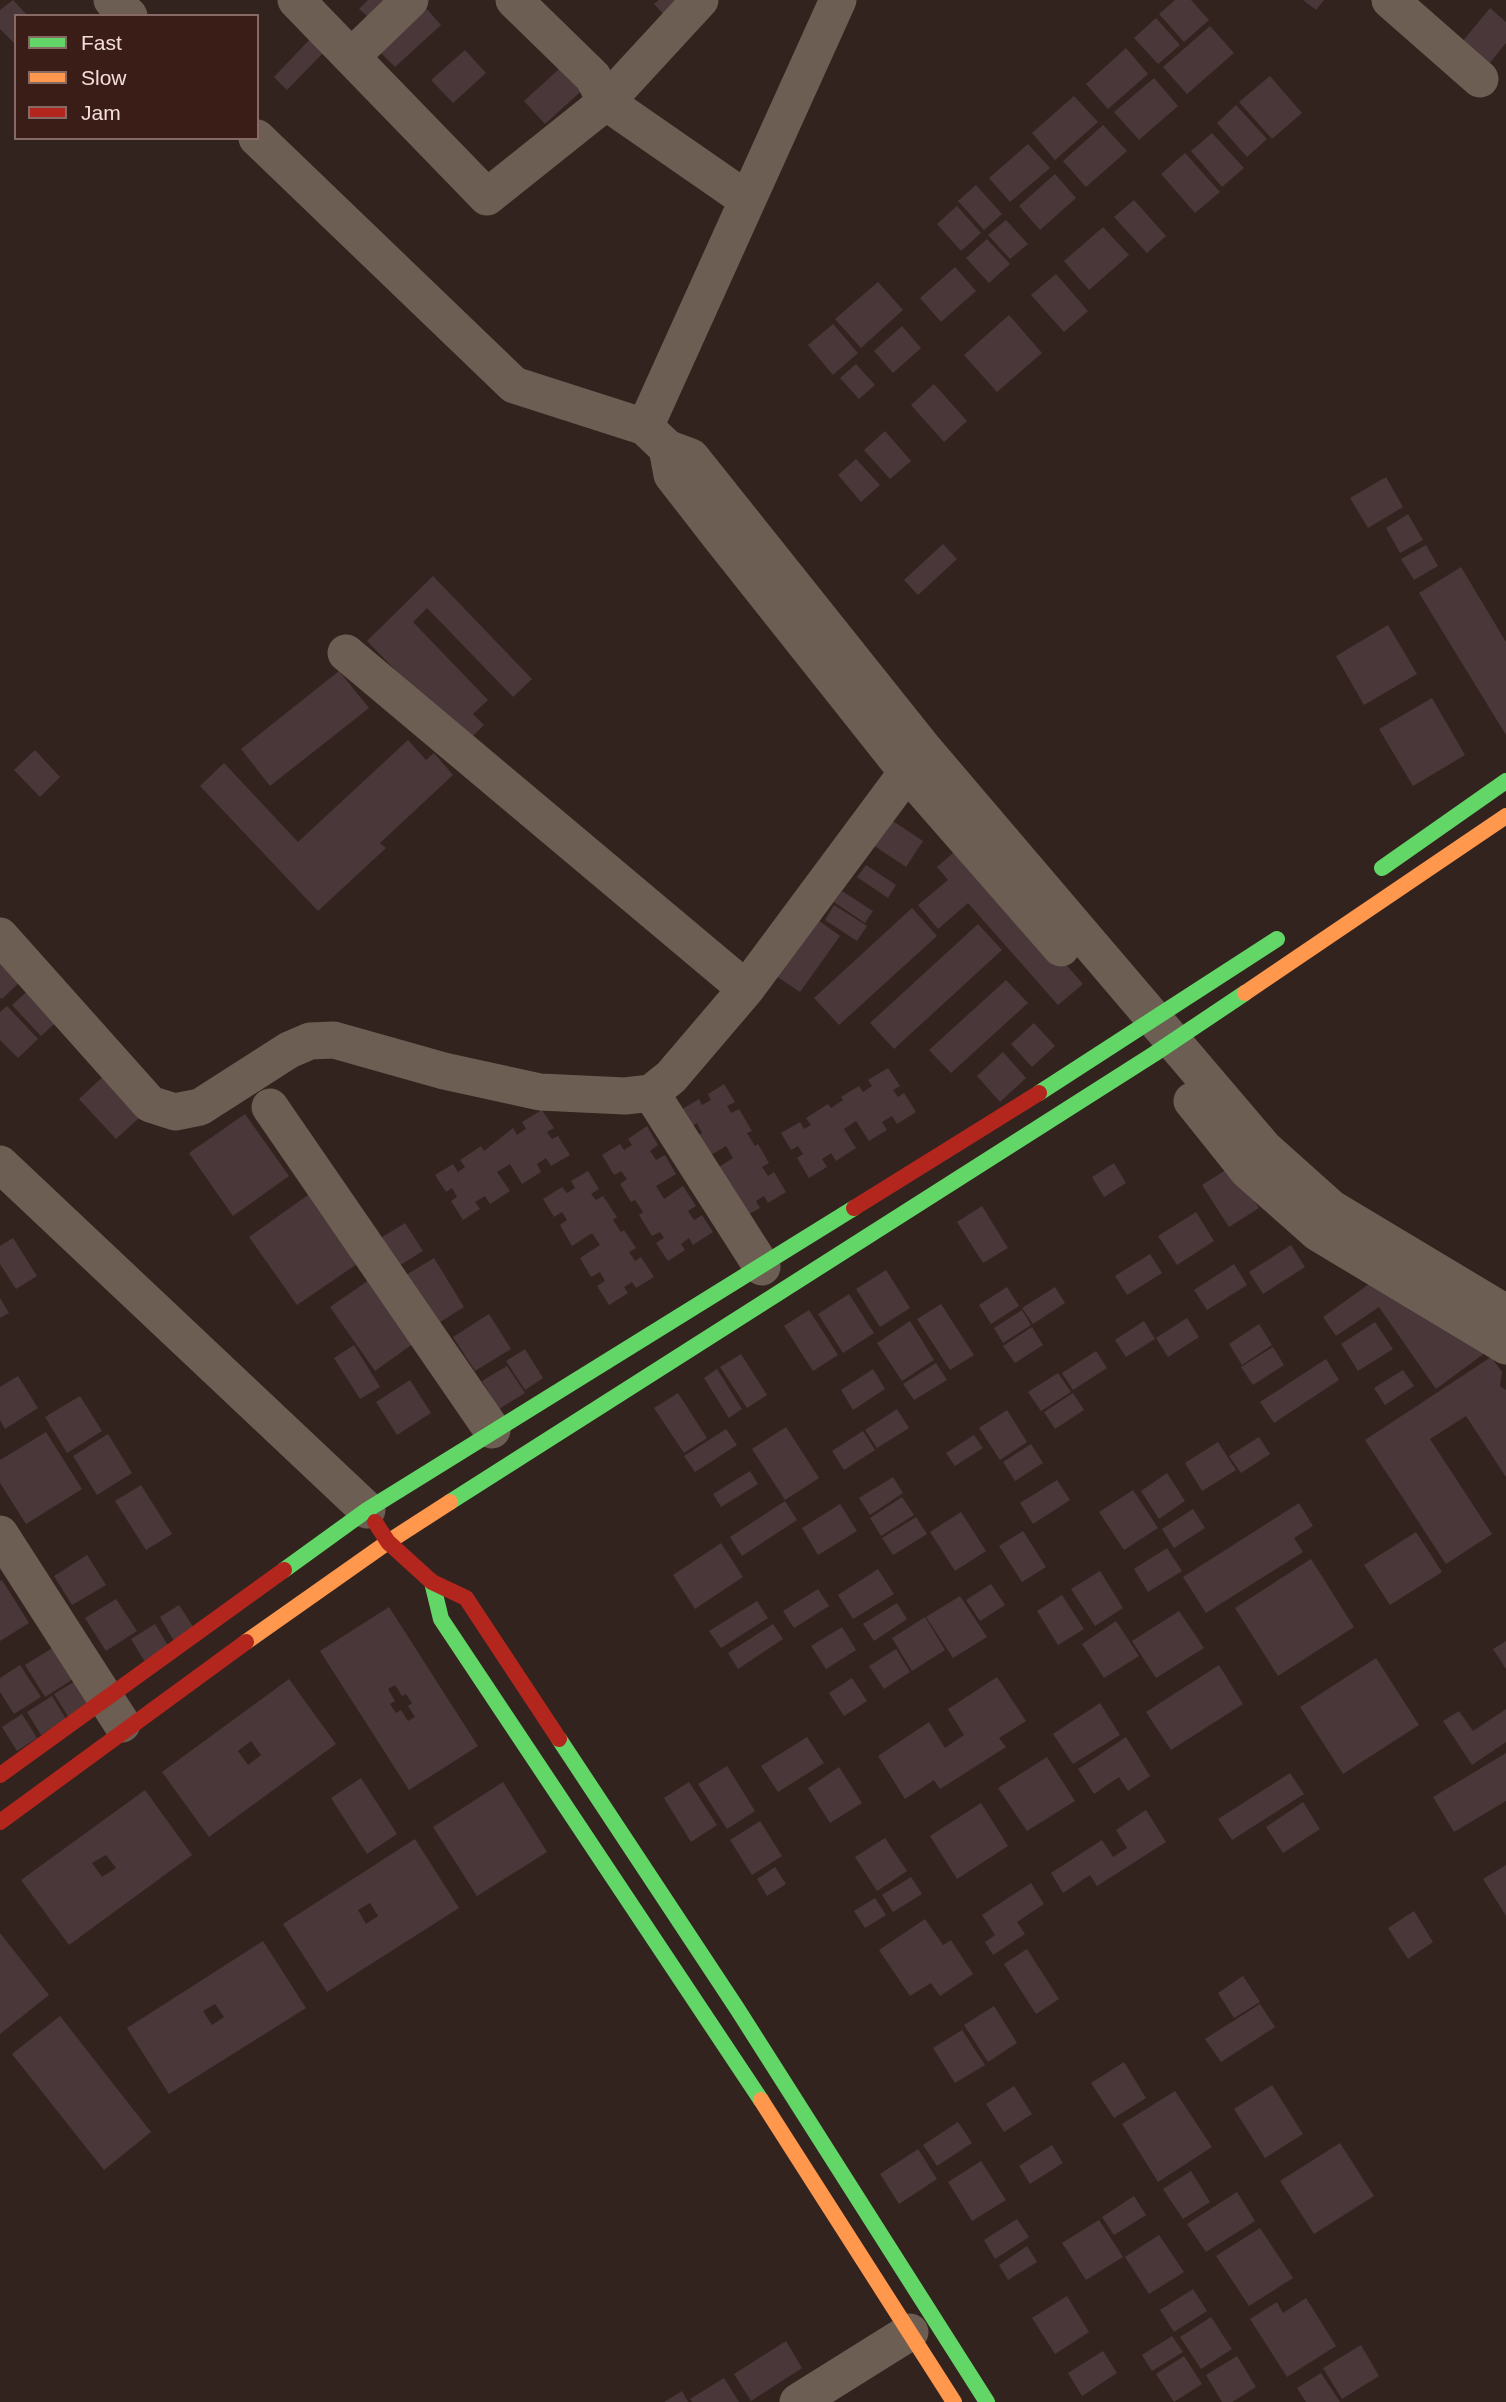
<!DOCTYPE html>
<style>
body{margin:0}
#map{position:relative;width:1506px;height:2402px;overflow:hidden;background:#33231f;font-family:Arial,sans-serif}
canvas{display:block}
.legend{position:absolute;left:14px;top:14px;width:245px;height:126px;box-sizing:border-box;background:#3b1d17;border:2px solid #856a65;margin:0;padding:9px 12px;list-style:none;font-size:21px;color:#f4deda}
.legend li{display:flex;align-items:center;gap:14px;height:35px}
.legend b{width:35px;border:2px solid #856a65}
</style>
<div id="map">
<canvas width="1506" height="2402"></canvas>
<ul class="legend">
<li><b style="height:9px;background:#63d668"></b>Fast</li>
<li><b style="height:9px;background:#ff974d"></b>Slow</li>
<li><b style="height:9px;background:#b3261e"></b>Jam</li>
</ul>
</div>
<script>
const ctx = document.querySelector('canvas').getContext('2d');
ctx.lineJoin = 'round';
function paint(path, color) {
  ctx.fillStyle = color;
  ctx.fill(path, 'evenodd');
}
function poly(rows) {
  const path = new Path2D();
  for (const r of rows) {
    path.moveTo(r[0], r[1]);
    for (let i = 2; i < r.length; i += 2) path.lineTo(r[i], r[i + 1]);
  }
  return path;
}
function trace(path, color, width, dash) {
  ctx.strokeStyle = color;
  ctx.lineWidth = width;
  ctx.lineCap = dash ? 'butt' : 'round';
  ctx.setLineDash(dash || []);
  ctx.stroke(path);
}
paint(poly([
 [13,0,28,16,16,16,16,45,0,29,0,10],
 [368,0,401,0,377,25,359,9],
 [659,0,686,0,667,18,654,4],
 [1175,0,1191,0,1209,20,1184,42,1159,14],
 [1303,0,1324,0,1316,10],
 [425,7,441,25,395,67,378,50],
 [1490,8,1506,22,1506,43,1484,70,1457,48],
 [1156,18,1180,45,1158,64,1134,38],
 [1210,26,1234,53,1187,94,1163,67],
 [311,38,325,51,287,90,274,77],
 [1126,48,1148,74,1108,109,1086,84],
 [465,50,486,73,453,103,431,80],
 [569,60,590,83,545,124,524,101],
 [1270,76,1302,113,1272,139,1239,102],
 [1154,78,1178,106,1139,140,1114,112],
 [1074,96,1098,122,1055,160,1032,133],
 [1236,105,1267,139,1247,157,1217,123],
 [1103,125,1127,151,1086,187,1063,161],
 [1212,133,1244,168,1222,187,1191,151],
 [1028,144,1050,168,1010,202,989,178],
 [1185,153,1220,192,1195,213,1161,174],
 [1055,174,1076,198,1040,230,1019,206],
 [976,185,1002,214,984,230,958,201],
 [1134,200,1166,236,1147,253,1114,217],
 [957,206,981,233,961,251,937,224],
 [1006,220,1028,244,1010,259,988,235],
 [1103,227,1129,255,1089,290,1064,261],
 [987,239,1010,264,989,283,966,258],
 [955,267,976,291,941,322,920,298],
 [1056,274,1088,311,1064,332,1031,295],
 [878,282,903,310,861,348,835,319],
 [1009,315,1042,353,997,392,964,355],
 [833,324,858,353,833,375,808,345],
 [902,326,921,348,893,373,874,351],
 [856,364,875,385,859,399,840,378],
 [934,384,967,421,944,442,911,405],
 [885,431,911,461,890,479,864,450],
 [856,459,880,485,861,502,838,475],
 [1386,477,1403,507,1368,528,1350,498],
 [1408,514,1423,540,1400,553,1386,528],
 [943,544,957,559,918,595,904,580],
 [1426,545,1438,566,1414,580,1401,559],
 [1461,567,1506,642,1506,735,1419,593],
 [433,576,532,679,513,697,427,608,413,622,488,700,473,714,484,725,466,743,367,641],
 [1388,625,1417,674,1364,705,1336,656],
 [339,671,369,708,270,786,241,749],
 [1432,698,1465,755,1413,786,1379,729],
 [408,740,426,760,434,753,453,775,380,843,386,848,318,911,200,786,224,763,298,842],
 [35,750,60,777,40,797,14,770],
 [887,817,923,841,906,867,870,843],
 [962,845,1083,984,1058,1005,968,903,938,929,918,905,948,880,937,867],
 [866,865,896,885,888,898,857,877],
 [842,891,873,911,865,923,834,902],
 [834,905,867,926,857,941,825,920],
 [912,908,937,936,839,1025,814,998],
 [814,917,840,936,800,992,773,974],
 [978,924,1002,950,894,1049,870,1023],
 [0,951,25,977,2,999,0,997],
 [1006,980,1028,1003,951,1073,929,1050],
 [33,986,62,1017,41,1036,12,1005],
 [7,1006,38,1039,18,1058,0,1040,0,1012],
 [1034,1023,1055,1046,1032,1067,1011,1044],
 [1003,1052,1026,1078,1000,1102,977,1076],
 [112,1068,150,1108,116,1139,79,1099],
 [888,1068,900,1086,893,1090,898,1097,904,1093,916,1112,897,1124,892,1116,882,1122,887,1130,869,1141,856,1121,844,1129,856,1148,836,1161,831,1153,822,1159,827,1167,809,1178,797,1158,803,1154,798,1146,791,1150,781,1133,800,1122,804,1129,811,1125,806,1118,828,1104,831,1108,843,1100,841,1097,859,1086,863,1092,872,1086,868,1080],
 [724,1084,735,1102,727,1106,731,1113,739,1109,752,1131,747,1133,755,1146,758,1144,769,1163,762,1167,768,1176,774,1172,786,1192,768,1203,764,1196,756,1201,760,1208,740,1219,737,1195,732,1185,724,1190,713,1171,733,1158,726,1146,706,1158,694,1137,702,1133,697,1123,689,1128,679,1111,699,1099,702,1105,711,1100,708,1094],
 [542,1110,554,1128,547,1132,552,1139,558,1136,570,1155,551,1166,546,1158,537,1164,541,1172,522,1184,510,1164,497,1172,510,1191,490,1204,485,1196,475,1202,480,1209,463,1220,451,1201,457,1197,452,1188,446,1192,435,1175,453,1164,458,1172,465,1167,460,1160,481,1146,484,1151,513,1128,517,1135,526,1129,522,1122],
 [245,1114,289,1176,233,1216,189,1153],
 [647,1126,658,1145,650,1151,656,1160,665,1155,676,1174,656,1186,664,1199,683,1186,696,1206,688,1211,694,1220,702,1215,713,1232,693,1245,689,1238,681,1244,685,1250,668,1261,656,1243,664,1238,660,1232,652,1236,639,1215,643,1212,635,1200,631,1202,620,1184,627,1179,621,1171,614,1175,602,1155,620,1144,624,1150,632,1145,628,1139],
 [1114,1163,1126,1183,1104,1197,1092,1177],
 [1232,1166,1259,1208,1229,1227,1202,1185],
 [588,1171,599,1189,591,1194,596,1200,603,1196,617,1217,613,1220,621,1232,624,1230,636,1248,629,1252,635,1261,641,1257,654,1277,636,1288,632,1282,624,1287,628,1293,609,1305,597,1286,605,1281,600,1272,591,1277,580,1258,600,1245,592,1233,572,1246,560,1225,567,1220,562,1212,554,1217,543,1199,562,1187,567,1193,575,1188,571,1181],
 [308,1195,357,1264,297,1305,249,1237],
 [982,1206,1008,1248,983,1263,957,1222],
 [1196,1212,1214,1241,1177,1265,1158,1236],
 [405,1223,423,1251,397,1267,379,1239],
 [13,1238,37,1276,16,1289,0,1264,0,1246],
 [1291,1245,1305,1267,1263,1294,1249,1272],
 [1150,1254,1162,1273,1127,1295,1115,1276],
 [434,1258,464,1307,437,1324,406,1275],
 [1234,1264,1247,1285,1207,1310,1194,1290],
 [886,1270,910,1308,880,1327,856,1289],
 [369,1280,414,1343,375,1371,330,1307],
 [1369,1284,1493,1347,1436,1389,1379,1307,1336,1336,1323,1317],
 [1007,1287,1019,1306,991,1324,979,1305],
 [1055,1287,1065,1303,1033,1324,1022,1308],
 [849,1294,874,1333,843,1353,818,1314],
 [0,1298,9,1313,0,1318],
 [941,1304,974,1355,950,1370,917,1319],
 [809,1310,838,1355,813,1371,784,1326],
 [1022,1310,1031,1325,1003,1343,994,1328],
 [489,1314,511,1349,475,1371,453,1337],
 [1187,1318,1199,1337,1168,1357,1156,1338],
 [910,1321,934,1360,902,1381,877,1343],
 [1144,1321,1155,1339,1126,1357,1115,1340],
 [1375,1322,1393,1349,1358,1371,1341,1344],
 [1259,1324,1272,1345,1242,1365,1229,1344],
 [1032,1327,1043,1345,1015,1363,1003,1346],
 [354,1345,380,1387,360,1399,334,1358],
 [1273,1347,1284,1365,1253,1385,1241,1367],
 [525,1349,543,1378,525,1390,506,1361],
 [1096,1351,1107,1368,1073,1390,1062,1373],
 [741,1354,767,1395,747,1408,720,1367],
 [1491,1357,1502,1372,1500,1386,1506,1390,1506,1477,1466,1416,1430,1439,1492,1534,1446,1564,1365,1440],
 [1326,1359,1339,1380,1274,1423,1260,1402],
 [936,1363,947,1380,914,1400,903,1384],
 [507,1366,525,1393,499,1409,482,1381],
 [717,1369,742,1409,729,1418,704,1378],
 [873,1369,885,1389,853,1410,841,1390],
 [1403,1370,1414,1386,1385,1405,1374,1388],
 [1058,1373,1071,1392,1041,1411,1028,1392],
 [18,1376,38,1408,5,1429,0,1420,0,1387],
 [410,1380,431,1413,397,1435,376,1402],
 [678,1393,707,1438,684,1453,654,1408],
 [1073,1393,1084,1410,1055,1429,1044,1412],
 [80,1396,102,1431,67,1453,45,1417],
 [897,1409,909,1428,877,1448,865,1430],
 [1007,1410,1027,1442,1000,1460,979,1428],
 [786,1427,819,1478,785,1500,752,1449],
 [726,1429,737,1445,695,1472,684,1456],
 [863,1431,875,1450,844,1470,832,1451],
 [46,1432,82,1489,26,1524,0,1483,0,1460],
 [108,1434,132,1473,97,1495,73,1456],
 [974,1435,983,1448,955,1466,946,1453],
 [1259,1437,1270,1454,1241,1473,1229,1456],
 [1218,1442,1236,1470,1202,1491,1185,1463],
 [1031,1444,1043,1463,1015,1481,1003,1462],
 [750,1471,758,1484,721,1507,713,1494],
 [1167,1473,1185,1501,1159,1519,1141,1491],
 [893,1477,903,1493,870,1515,859,1498],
 [1057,1480,1070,1500,1033,1524,1020,1503],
 [141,1485,172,1534,146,1550,115,1501],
 [1133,1490,1158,1528,1124,1550,1099,1512],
 [902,1497,914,1515,881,1536,870,1518],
 [785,1501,797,1520,742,1556,730,1537],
 [1299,1503,1313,1526,1294,1538,1303,1552,1206,1613,1183,1577],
 [840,1504,857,1531,818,1555,802,1528],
 [1193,1509,1205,1528,1174,1548,1162,1529],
 [961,1512,986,1551,955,1571,930,1532],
 [916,1517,927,1534,893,1555,882,1538],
 [1023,1531,1046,1567,1022,1582,999,1546],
 [1416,1532,1442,1572,1390,1605,1364,1565],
 [721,1543,743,1577,695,1609,673,1575],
 [1167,1548,1182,1571,1148,1592,1134,1569],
 [87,1555,106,1585,72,1605,54,1576],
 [1311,1559,1354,1627,1278,1676,1235,1608],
 [878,1569,894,1594,853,1619,838,1595],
 [1100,1571,1123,1608,1095,1626,1071,1589],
 [2,1580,29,1623,0,1641,0,1581],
 [991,1584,1005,1605,980,1621,966,1600],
 [818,1589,829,1606,794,1628,783,1611],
 [1062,1595,1084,1629,1058,1645,1037,1611],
 [960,1596,987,1637,953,1658,926,1617],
 [116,1599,137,1631,106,1651,85,1618],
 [757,1601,768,1618,721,1648,709,1631],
 [897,1603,907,1619,874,1641,863,1624],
 [179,1605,194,1628,174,1641,160,1617],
 [389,1607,478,1746,409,1790,320,1651],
 [395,1685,402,1696,406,1694,412,1703,408,1706,415,1717,408,1721,401,1710,396,1713,390,1704,395,1701,388,1689],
 [1179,1611,1204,1648,1156,1678,1132,1641],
 [925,1617,945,1650,912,1671,892,1638],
 [1116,1621,1139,1656,1104,1678,1082,1644],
 [155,1624,169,1647,145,1662,131,1639],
 [773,1624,783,1639,738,1669,728,1653],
 [842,1627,856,1650,826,1669,811,1646],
 [1506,1641,1506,1669,1493,1649],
 [59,1644,78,1676,45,1697,25,1665],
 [896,1649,910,1672,884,1689,869,1666],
 [1376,1658,1419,1725,1343,1774,1300,1707],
 [20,1665,41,1697,14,1714,0,1692,0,1678],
 [1219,1665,1243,1704,1171,1750,1146,1712],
 [997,1677,1026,1721,999,1738,1006,1747,940,1789,934,1780,905,1799,878,1756,929,1722,945,1748,964,1735,948,1709],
 [80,1678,95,1702,69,1718,54,1694],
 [852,1678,867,1701,844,1716,829,1693],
 [289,1679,336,1744,209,1837,162,1772],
 [251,1741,261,1755,248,1765,238,1751],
 [52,1696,66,1719,41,1735,27,1712],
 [1100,1703,1120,1735,1073,1764,1053,1734],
 [1506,1709,1506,1742,1472,1765,1443,1721,1459,1711,1473,1731],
 [22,1714,37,1738,17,1751,2,1727],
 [807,1737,824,1763,778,1792,761,1766],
 [1126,1737,1150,1776,1128,1791,1119,1777,1094,1794,1078,1769],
 [1506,1753,1506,1801,1454,1832,1433,1797],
 [1047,1757,1075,1801,1027,1831,998,1788],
 [727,1766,755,1811,727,1829,698,1784],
 [839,1767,862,1803,830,1823,808,1788],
 [1290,1773,1304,1794,1232,1840,1218,1819],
 [361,1778,397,1834,367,1854,331,1798],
 [503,1782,547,1852,477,1896,433,1827],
 [689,1782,717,1825,691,1842,664,1798],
 [145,1790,192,1855,69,1945,21,1880],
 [106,1855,116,1868,102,1877,92,1863],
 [1303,1802,1320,1829,1283,1853,1266,1827],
 [981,1803,1008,1846,957,1879,930,1836],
 [1146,1810,1166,1842,1097,1886,1090,1875,1063,1893,1051,1873,1102,1840,1113,1857,1127,1848,1116,1830],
 [760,1821,782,1856,752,1875,730,1840],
 [885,1838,907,1871,877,1891,855,1857],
 [415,1839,459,1908,327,1992,283,1924],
 [370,1903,378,1916,366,1924,358,1910],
 [1506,1865,1506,1916,1483,1879],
 [775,1867,786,1884,767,1896,757,1879],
 [911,1877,922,1894,893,1912,882,1895],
 [1031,1883,1044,1904,1017,1922,1025,1934,993,1955,985,1942,995,1935,982,1915],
 [875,1898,886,1915,865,1928,854,1911],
 [1414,1911,1433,1942,1408,1959,1388,1928],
 [925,1919,943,1945,951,1940,973,1974,940,1996,931,1983,910,1996,879,1950],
 [0,1933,49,1995,0,2034],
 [263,1941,306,2008,169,2094,127,2028],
 [215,2004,224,2017,212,2025,203,2011],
 [1027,1949,1059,1999,1036,2014,1004,1964],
 [1243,1976,1260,2002,1234,2018,1218,1993],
 [1260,2004,1275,2027,1221,2062,1205,2039],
 [994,2006,1017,2043,988,2062,964,2025],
 [60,2016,151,2132,104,2170,12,2054],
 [962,2030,985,2065,955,2083,933,2048],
 [1124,2062,1146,2098,1114,2118,1091,2083],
 [1272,2085,1303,2134,1265,2158,1234,2109],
 [1014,2086,1032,2114,1004,2132,986,2104],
 [1175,2091,1212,2147,1158,2182,1122,2124],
 [958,2122,972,2143,937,2166,923,2145],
 [1340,2143,1374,2196,1314,2234,1280,2181],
 [1052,2145,1063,2163,1030,2184,1019,2166],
 [918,2149,937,2179,899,2204,880,2174],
 [981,2161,1006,2200,972,2221,948,2182],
 [1191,2171,1210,2202,1183,2219,1163,2189],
 [1237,2192,1255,2221,1206,2252,1187,2224],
 [1134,2196,1146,2215,1114,2235,1102,2217],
 [1017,2219,1029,2237,995,2259,984,2240],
 [1099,2220,1123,2257,1086,2280,1062,2243],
 [1260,2228,1293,2278,1249,2306,1216,2256],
 [1159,2235,1184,2272,1149,2294,1125,2257],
 [1027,2246,1037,2262,1008,2280,999,2265],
 [1193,2289,1207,2311,1174,2332,1160,2310],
 [1067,2296,1089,2332,1055,2354,1032,2318],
 [1306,2298,1336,2346,1287,2377,1250,2319,1277,2302,1283,2313],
 [1211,2317,1232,2349,1201,2369,1180,2337],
 [1172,2336,1183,2352,1152,2371,1142,2355],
 [786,2341,802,2368,751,2401,734,2374],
 [1361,2345,1379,2376,1342,2399,1323,2368],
 [1103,2351,1117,2373,1082,2396,1068,2373],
 [1184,2356,1202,2384,1174,2402,1156,2374],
 [1237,2356,1256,2387,1232,2402,1222,2402,1206,2375],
 [1321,2373,1340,2402,1306,2402,1297,2388],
 [724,2378,739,2402,692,2402,690,2399],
 [682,2391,688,2402,664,2402]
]), '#4a3739');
trace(poly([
 [112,0,129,16],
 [296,0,487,197,606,102,700,0],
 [514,0,593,77,606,102,746,199],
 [838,0,645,427,667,448,691,457,924,749,1264,1148,1331,1208,1506,1313],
 [1390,0,1480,79],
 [351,57,410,0],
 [257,138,514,385,645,427],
 [667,448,672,475,721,538,907,772,1061,948],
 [346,653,746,989],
 [0,936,150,1104,175,1112,200,1107,289,1050,310,1041,334,1040,444,1071,540,1092,625,1096,651,1093,671,1077,746,989,922,752],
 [651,1093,762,1267],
 [1192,1101,1248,1171,1318,1233,1506,1346],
 [270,1107,492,1430],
 [0,1164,367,1510],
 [0,1534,122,1724],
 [798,2402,910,2332]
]), '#6c5e53', 37);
trace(poly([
 [1382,868,1506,781],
 [1039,1093,1277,939],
 [450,1502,1154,1054,1245,993],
 [284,1570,367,1510,854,1208],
 [432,1582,441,1619,761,2100],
 [559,1739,738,2010,987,2402]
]), '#63d668', 16);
trace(poly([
 [1245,993,1506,816],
 [246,1642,388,1542,450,1502],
 [761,2100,954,2402]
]), '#ff974d', 16);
trace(poly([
 [854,1208,1039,1093],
 [375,1522,388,1542,432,1582,466,1598,559,1739],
 [0,1775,284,1570],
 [0,1822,246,1642]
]), '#b3261e', 16);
</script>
